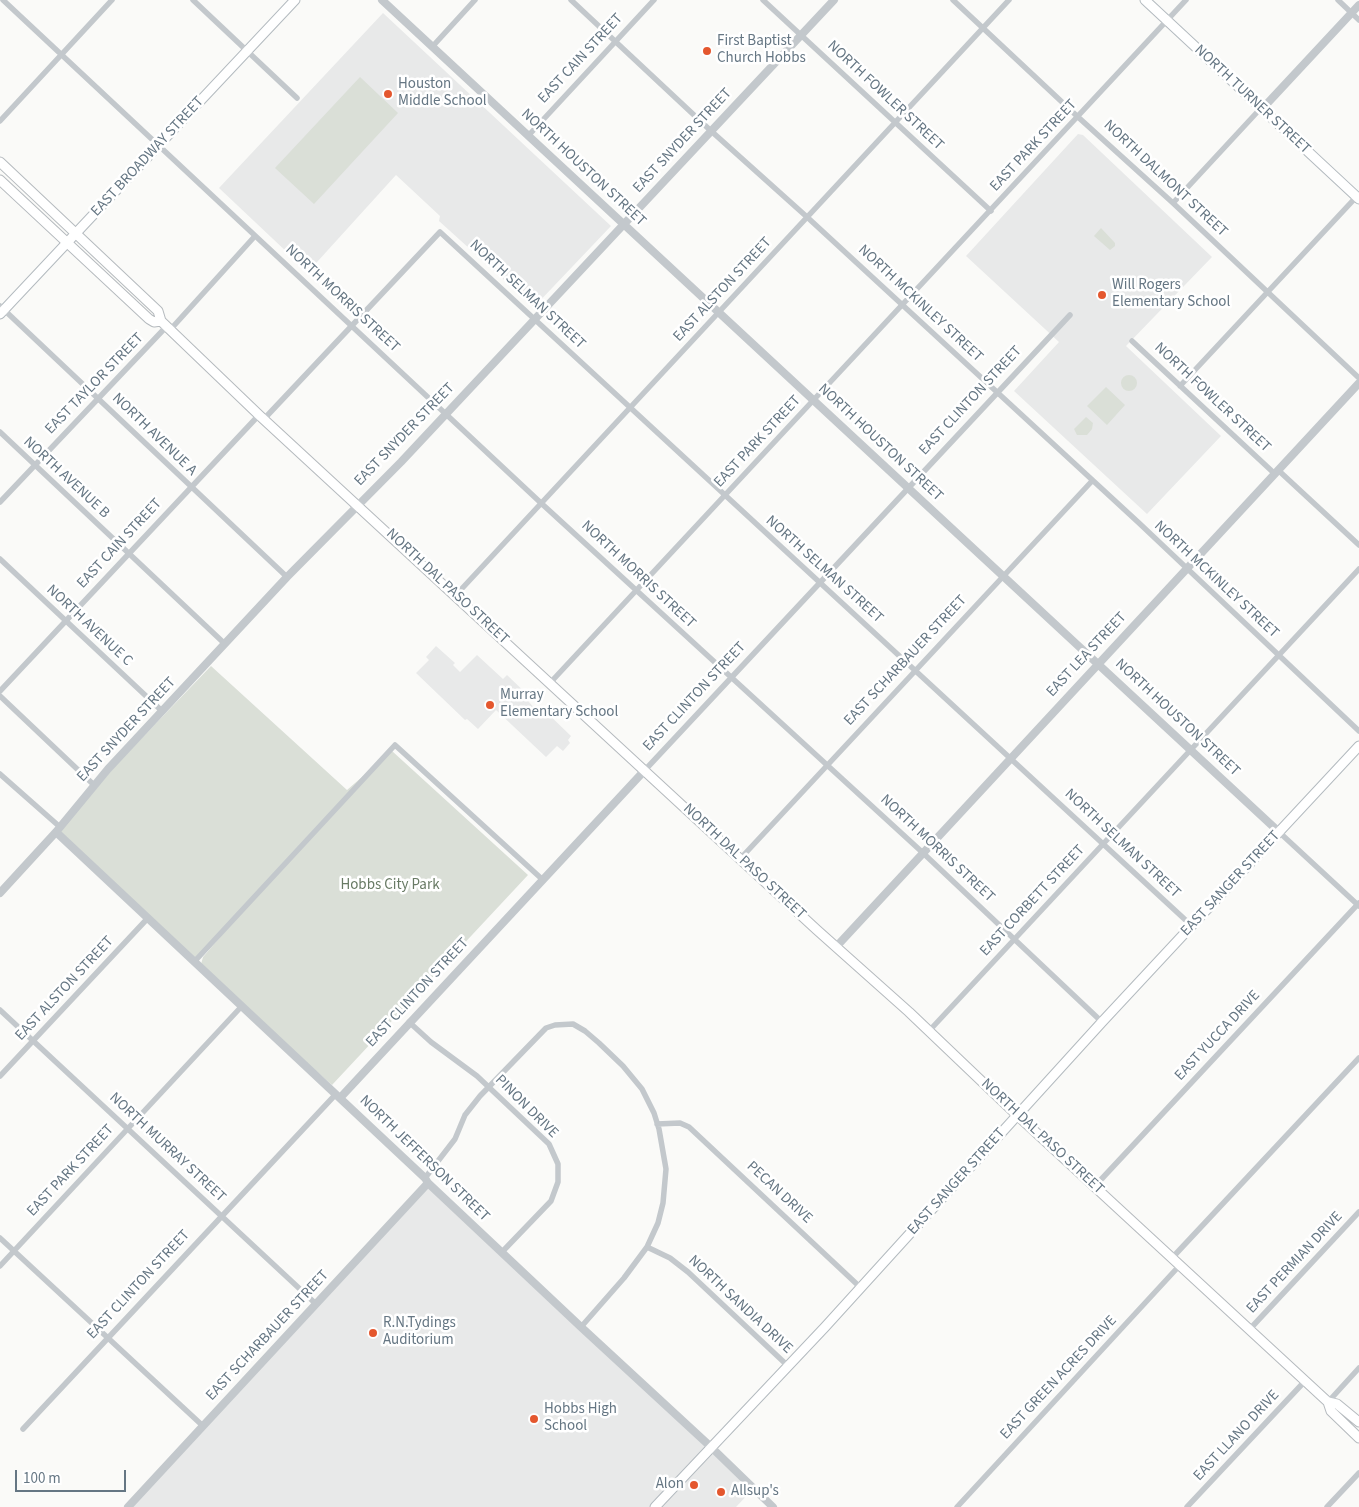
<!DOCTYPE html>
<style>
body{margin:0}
#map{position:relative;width:1359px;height:1507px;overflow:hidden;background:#fafaf8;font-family:"Source Sans 3",sans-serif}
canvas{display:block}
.scale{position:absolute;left:15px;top:1470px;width:111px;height:22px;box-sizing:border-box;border:2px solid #657683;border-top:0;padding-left:6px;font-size:15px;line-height:18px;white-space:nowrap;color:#657683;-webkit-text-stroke:4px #fff;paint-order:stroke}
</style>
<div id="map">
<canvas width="1359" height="1507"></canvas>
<div class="scale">100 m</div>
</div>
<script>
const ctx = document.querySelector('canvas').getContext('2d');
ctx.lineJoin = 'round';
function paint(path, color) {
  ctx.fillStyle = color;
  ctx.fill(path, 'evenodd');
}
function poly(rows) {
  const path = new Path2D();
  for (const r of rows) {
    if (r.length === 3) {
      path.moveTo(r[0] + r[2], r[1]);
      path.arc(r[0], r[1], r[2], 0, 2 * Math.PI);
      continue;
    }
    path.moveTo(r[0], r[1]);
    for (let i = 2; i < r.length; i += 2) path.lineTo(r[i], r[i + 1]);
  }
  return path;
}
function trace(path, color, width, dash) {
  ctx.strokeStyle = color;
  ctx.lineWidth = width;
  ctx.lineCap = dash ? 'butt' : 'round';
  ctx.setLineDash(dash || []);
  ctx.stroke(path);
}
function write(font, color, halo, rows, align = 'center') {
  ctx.font = font + ' "Source Sans 3",sans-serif';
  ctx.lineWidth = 5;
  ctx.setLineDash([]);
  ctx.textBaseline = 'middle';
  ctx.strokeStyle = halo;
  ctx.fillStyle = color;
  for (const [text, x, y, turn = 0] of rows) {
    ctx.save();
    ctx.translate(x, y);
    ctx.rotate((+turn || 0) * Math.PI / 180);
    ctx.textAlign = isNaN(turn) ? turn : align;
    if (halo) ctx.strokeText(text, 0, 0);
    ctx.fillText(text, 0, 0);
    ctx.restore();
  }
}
paint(poly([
 [383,13,611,226,534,307,439,221,440,216,396,175,308,272,219,188],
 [1078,134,1083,135,1212,257,1126,346,1221,436,1147,514,1014,391,1059,342,966,256],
 [436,646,455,663,453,665,460,672,477,655,503,679,507,675,531,698,528,701,538,712,542,708,571,736,568,740,570,743,563,751,557,746,546,757,496,710,478,729,467,719,465,720,416,673,429,660,426,657],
 [428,1183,754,1488,736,1507,127,1507]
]), '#e8e9e9');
paint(poly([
 [360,77,398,113,314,204,275,168],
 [1101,228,1115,243,1115,246,1110,250,1094,236],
 [1129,383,8],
 [1106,387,1125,405,1107,425,1087,406],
 [1086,417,1093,423,1092,429,1087,435,1077,435,1074,429],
 [211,666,347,790,392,751,528,875,332,1085,200,968,203,957,254,898,198,961,59,833,116,765]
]), '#dadfd7');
const secondary = poly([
 [1145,0,1359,199],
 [0,314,295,0],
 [655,1507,825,1327,1102,1022,1359,746]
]);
const primary = poly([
 [0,162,158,311,161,321,259,415,817,930,909,1012,1017,1115,1328,1402,1331,1411,1359,1438],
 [0,180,149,319,154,322,161,321],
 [1328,1402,1337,1404,1359,1422]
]);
trace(secondary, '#b3babf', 11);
trace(primary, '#b5babe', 11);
trace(poly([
 [3,0,541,503,922,852,1102,1022],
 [193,0,297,98],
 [571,0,710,130,807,217,1139,523,1359,731],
 [763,0,991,211],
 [953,0,1078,117,1173,203,1359,378],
 [1338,0,1359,20],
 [432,47,475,0],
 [0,121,112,0],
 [528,136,654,0],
 [1173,203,1261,108],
 [0,306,287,577],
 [170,330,255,236],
 [1132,341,1275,474],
 [1180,386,1358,195],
 [264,419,440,232,1192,926],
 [0,432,225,644],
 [1278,470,1359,545],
 [0,502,166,327],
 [0,559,162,711],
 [455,596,1009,0],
 [550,683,1186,0],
 [0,691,259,415],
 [0,696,94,785],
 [645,770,1070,315],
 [0,774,60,827],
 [1279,832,1359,906],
 [740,859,1092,481],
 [194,962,395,745,543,880],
 [0,1010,316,1304],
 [409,1022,431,1042,477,1076,549,1144,558,1164,558,1182,551,1201,502,1252],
 [929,1031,1359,569],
 [0,1076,147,919],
 [657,1124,680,1123,689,1127,861,1288],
 [425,1178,455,1139,465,1115,480,1096,546,1028,555,1025,573,1024,585,1031,599,1043,623,1066,642,1089,654,1113,659,1129,666,1169,663,1203,658,1223,647,1247,624,1278,581,1327],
 [1095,1186,1359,903],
 [0,1238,203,1426],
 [647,1247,670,1258,688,1272,788,1366],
 [1172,1258,1359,1058],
 [0,1266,241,1007],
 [1249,1330,1359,1212],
 [1328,1402,1359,1368],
 [23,1429,336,1094],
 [957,1507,1180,1265],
 [1187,1507,1305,1381],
 [1327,1507,1359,1473]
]), '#c3c8cc', 5.5);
trace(poly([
 [382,0,1279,832],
 [1261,108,1263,108,1359,5],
 [56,832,425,1178,428,1183,581,1327,711,1447,773,1507],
 [0,893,56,832,108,769,287,577,401,462,834,0],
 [836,947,1359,383],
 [340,1098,645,770],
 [128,1507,428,1183]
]), '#c3c8cc', 8);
trace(secondary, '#fff', 9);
trace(primary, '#fff', 9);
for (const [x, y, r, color] of [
 [707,51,5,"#e4572e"],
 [388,94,5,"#e4572e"],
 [1102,295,5,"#e4572e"],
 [490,705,5,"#e4572e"],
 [373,1333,5,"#e4572e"],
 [534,1419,5,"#e4572e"],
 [694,1485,5,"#e4572e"],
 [721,1492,5,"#e4572e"]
]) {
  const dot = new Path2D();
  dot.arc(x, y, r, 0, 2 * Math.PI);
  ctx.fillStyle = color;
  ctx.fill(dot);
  trace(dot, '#fff', 2);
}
write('15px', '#657683', '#fff', [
 ["First Baptist",717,42],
 ["Church Hobbs",717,59],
 ["Houston",398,85],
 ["Middle School",398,102],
 ["Will Rogers",1112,286],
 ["Elementary School",1112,303],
 ["Murray",500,696],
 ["Elementary School",500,713],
 ["R.N.Tydings",383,1324],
 ["Auditorium",383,1341],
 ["Hobbs High",544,1410],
 ["School",544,1427],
 ["Alon",684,1485,"right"],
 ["Allsup's",731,1492]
], 'left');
write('15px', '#657683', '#fff', [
 ["EAST CAIN STREET",581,59,-47],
 ["NORTH FOWLER STREET",885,96,43],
 ["NORTH TURNER STREET",1252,100,43],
 ["EAST SNYDER STREET",683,141,-47],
 ["EAST PARK STREET",1034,146,-47],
 ["EAST BROADWAY STREET",148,157,-47],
 ["NORTH HOUSTON STREET",583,168,43],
 ["NORTH DALMONT STREET",1165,179,43],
 ["EAST ALSTON STREET",723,290,-47],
 ["NORTH SELMAN STREET",527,295,43],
 ["NORTH MORRIS STREET",342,299,43],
 ["NORTH MCKINLEY STREET",920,304,43],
 ["EAST TAYLOR STREET",95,384,-46],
 ["NORTH FOWLER STREET",1212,398,43],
 ["EAST CLINTON STREET",971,401,-47],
 ["NORTH AVENUE A",154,435,44],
 ["EAST SNYDER STREET",405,435,-46],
 ["EAST PARK STREET",758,442,-47],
 ["NORTH HOUSTON STREET",880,443,43],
 ["NORTH AVENUE B",66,478,43],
 ["EAST CAIN STREET",120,544,-47],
 ["NORTH SELMAN STREET",824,570,42],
 ["NORTH MORRIS STREET",638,575,43],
 ["NORTH MCKINLEY STREET",1216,580,43],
 ["NORTH DAL PASO STREET",447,587,43],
 ["NORTH AVENUE C",89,626,43],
 ["EAST LEA STREET",1087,655,-47],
 ["EAST SCHARBAUER STREET",906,661,-47],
 ["EAST CLINTON STREET",695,697,-47],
 ["NORTH HOUSTON STREET",1177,718,43],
 ["EAST SNYDER STREET",127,730,-47],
 ["NORTH SELMAN STREET",1122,844,43],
 ["NORTH MORRIS STREET",937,849,43],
 ["NORTH DAL PASO STREET",744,862,43],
 ["EAST SANGER STREET",1231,884,-47],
 ["EAST CORBETT STREET",1033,901,-47],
 ["EAST ALSTON STREET",65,989,-47],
 ["EAST CLINTON STREET",418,993,-47],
 ["EAST YUCCA DRIVE",1218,1036,-47],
 ["PINON DRIVE",526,1107,45],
 ["NORTH DAL PASO STREET",1042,1137,43],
 ["NORTH MURRAY STREET",167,1148,43],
 ["NORTH JEFFERSON STREET",424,1159,44],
 ["EAST PARK STREET",71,1171,-47],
 ["EAST SANGER STREET",957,1182,-48],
 ["PECAN DRIVE",779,1193,43],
 ["EAST PERMIAN DRIVE",1295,1263,-47],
 ["EAST CLINTON STREET",139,1285,-47],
 ["NORTH SANDIA DRIVE",740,1305,43],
 ["EAST SCHARBAUER STREET",268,1336,-47],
 ["EAST GREEN ACRES DRIVE",1059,1378,-47],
 ["EAST LLANO DRIVE",1237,1436,-47]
]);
write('15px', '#687a64', '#fff', [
 ["Hobbs City Park",390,886]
]);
</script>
